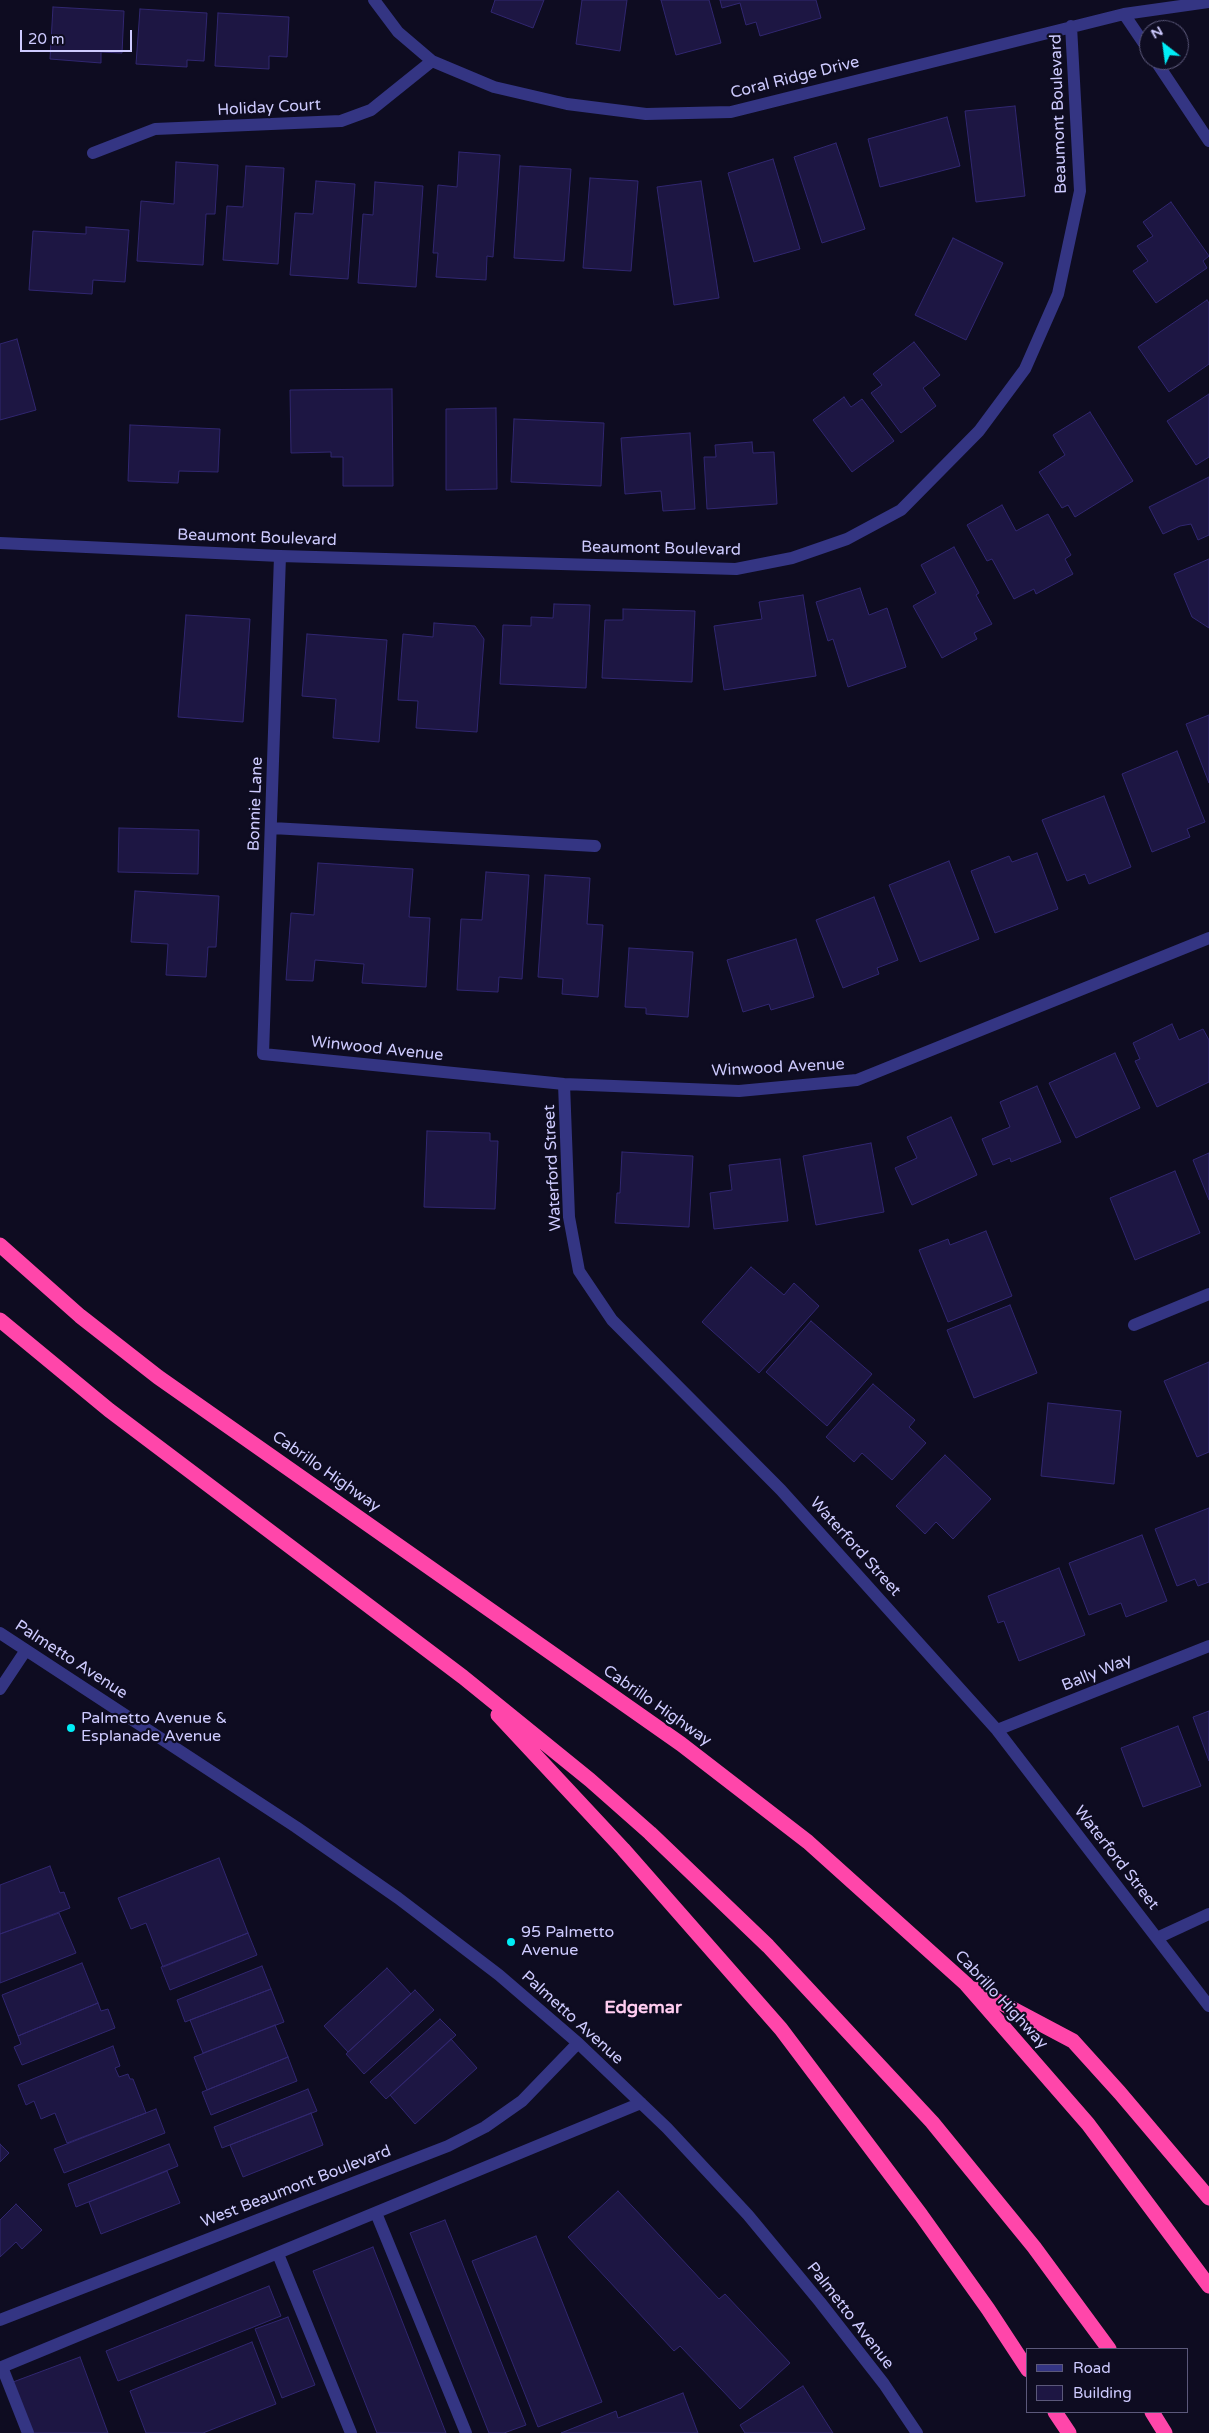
<!DOCTYPE html>
<style>
body{margin:0}
#map{position:relative;width:1209px;height:2433px;overflow:hidden;background:#0e0c21;font-family:"Varela Round",sans-serif}
canvas{display:block}
.legend{position:absolute;left:1026px;top:2348px;width:162px;height:65px;box-sizing:border-box;background:#0e0c21;border:1px solid #5b587a;margin:0;padding:6px 9px;list-style:none;font-size:15px;color:#cecbff}
.legend li{display:flex;align-items:center;gap:10px;height:25px}
.legend b{width:25px;border:1px solid #5b587a}
.north{position:absolute;left:1139px;top:20px;width:50px;height:50px;box-sizing:border-box;background:#0e0c21;border:1px solid #5b587a;border-radius:50%;rotate:330deg;font-size:14px;font-weight:700;line-height:20px;text-align:center;color:#cecbff}
.north::after{content:'';display:block;margin:auto;width:18px;height:22px;background:#00edf6;clip-path:polygon(50% 0,100% 100%,50% 72%,0 100%)}
.scale{position:absolute;left:20px;top:30px;width:112px;height:22px;box-sizing:border-box;border:2px solid #cecbff;border-top:0;padding-left:6px;font-size:15px;line-height:18px;white-space:nowrap;color:#cecbff;-webkit-text-stroke:4px #0e0c21;paint-order:stroke}
</style>
<div id="map">
<canvas width="1209" height="2433"></canvas>
<ul class="legend">
<li><b style="height:6px;background:#343583"></b>Road</li>
<li><b style="height:14px;background:#1d1643"></b>Building</li>
</ul>
<div class="north">N</div>
<div class="scale">20 m</div>
</div>
<script>
const ctx = document.querySelector('canvas').getContext('2d');
ctx.lineJoin = 'round';
function paint(path, color) {
  ctx.fillStyle = color;
  ctx.fill(path, 'evenodd');
}
function poly(rows) {
  const path = new Path2D();
  for (const r of rows) {
    path.moveTo(r[0], r[1]);
    for (let i = 2; i < r.length; i += 2) path.lineTo(r[i], r[i + 1]);
  }
  return path;
}
function trace(path, color, width, dash) {
  ctx.strokeStyle = color;
  ctx.lineWidth = width;
  ctx.lineCap = dash ? 'butt' : 'round';
  ctx.setLineDash(dash || []);
  ctx.stroke(path);
}
function write(font, color, halo, rows, align = 'center') {
  ctx.font = font + ' "Varela Round",sans-serif';
  ctx.lineWidth = 4.5;
  ctx.setLineDash([]);
  ctx.textBaseline = 'middle';
  ctx.strokeStyle = halo;
  ctx.fillStyle = color;
  for (const [text, x, y, turn = 0] of rows) {
    ctx.save();
    ctx.translate(x, y);
    ctx.rotate((+turn || 0) * Math.PI / 180);
    ctx.textAlign = isNaN(turn) ? turn : align;
    if (halo) ctx.strokeText(text, 0, 0);
    ctx.fillText(text, 0, 0);
    ctx.restore();
  }
}
const building = poly([
 [495,0,544,0,533,28,491,12,495,0],
 [582,0,627,0,620,51,576,44,582,0],
 [661,0,709,0,721,43,676,55,661,0],
 [720,0,816,0,821,18,760,36,756,22,746,25,740,3,722,8,720,0],
 [53,7,124,11,122,53,101,52,101,63,50,59,53,7],
 [140,9,207,13,204,61,187,60,187,67,136,64,140,9],
 [218,13,289,17,287,57,269,56,269,69,215,66,218,13],
 [1015,106,1025,196,976,202,965,111,1015,106],
 [947,117,960,166,880,187,868,139,947,117],
 [836,143,865,229,822,243,794,157,836,143],
 [459,152,500,155,493,257,487,256,486,280,436,277,438,253,433,253,438,185,457,187,459,152],
 [773,159,800,249,754,262,728,173,773,159],
 [176,162,218,165,215,214,206,214,203,265,137,261,141,201,174,204,176,162],
 [246,166,284,168,278,264,223,260,227,206,243,207,246,166],
 [520,166,571,169,564,261,514,258,520,166],
 [590,178,638,181,631,271,583,268,590,178],
 [316,181,355,184,348,279,290,275,295,213,313,214,316,181],
 [701,181,719,298,674,305,657,187,701,181],
 [375,182,423,186,416,287,358,283,363,214,373,215,375,182],
 [1171,202,1209,256,1203,261,1207,268,1156,303,1133,271,1148,261,1137,246,1153,236,1143,222,1171,202],
 [86,227,129,230,125,282,93,280,92,294,29,290,33,231,86,234,86,227],
 [953,238,1003,263,966,340,915,315,953,238],
 [1207,300,1209,303,1209,364,1169,392,1138,347,1207,300],
 [17,339,36,410,0,420,0,344,17,339],
 [914,342,940,375,923,388,936,406,901,433,871,393,882,385,873,374,914,342],
 [392,389,393,486,343,486,343,457,331,457,331,452,291,453,290,390,392,389],
 [1209,394,1209,457,1196,465,1167,421,1209,394],
 [844,397,851,407,862,399,894,441,852,472,813,420,844,397],
 [496,408,497,489,446,490,446,409,496,408],
 [1090,412,1133,481,1075,517,1068,505,1062,508,1039,472,1065,455,1053,435,1090,412],
 [514,419,604,423,601,486,511,482,514,419],
 [130,425,220,429,218,472,179,471,178,483,128,481,130,425],
 [690,433,695,509,663,511,661,491,625,494,621,438,690,433],
 [752,442,753,453,774,452,777,504,707,509,704,457,716,457,715,445,752,442],
 [1209,477,1209,535,1198,540,1191,524,1180,526,1163,534,1149,507,1209,477],
 [1002,505,1016,531,1048,514,1071,555,1065,559,1073,574,1036,594,1034,589,1014,599,992,559,987,561,967,525,1002,505],
 [954,547,979,593,976,595,992,624,974,633,977,639,942,658,913,606,936,593,921,565,954,547],
 [1209,559,1209,628,1192,617,1174,574,1209,559],
 [860,588,869,615,887,608,906,667,848,687,833,639,828,641,816,602,860,588],
 [803,595,816,676,724,690,714,626,762,619,759,602,803,595],
 [554,604,590,605,586,688,500,684,503,625,531,626,531,617,553,618,554,604],
 [623,609,695,611,692,682,602,678,605,620,623,620,623,609],
 [186,615,250,619,243,722,178,717,186,615],
 [434,623,475,626,484,639,477,732,416,728,418,701,398,700,403,634,433,637,434,623],
 [307,634,387,640,379,742,333,738,336,699,302,696,307,634],
 [1209,715,1209,783,1186,724,1209,715],
 [1177,751,1205,822,1187,829,1190,837,1152,852,1122,774,1177,751],
 [1104,796,1131,867,1089,884,1085,874,1067,881,1042,820,1104,796],
 [119,828,199,830,198,874,118,872,119,828],
 [1037,853,1058,909,995,933,971,871,1009,856,1012,862,1037,853],
 [949,861,979,939,920,962,889,885,949,861],
 [318,863,413,869,409,917,430,918,426,987,362,983,364,964,315,960,313,981,286,980,291,913,314,915,318,863],
 [486,872,529,875,522,979,499,977,498,992,457,990,461,919,482,920,486,872],
 [545,875,590,878,587,924,603,925,598,997,562,994,563,979,538,977,545,875],
 [135,891,219,896,216,947,208,947,206,977,166,975,168,944,131,942,135,891],
 [874,897,898,960,877,968,879,974,843,988,816,920,874,897],
 [796,939,814,997,771,1010,769,1004,743,1012,727,960,796,939],
 [629,948,693,952,688,1017,646,1014,646,1008,625,1007,629,948],
 [1172,1024,1179,1040,1203,1029,1209,1040,1209,1082,1157,1107,1135,1061,1140,1059,1133,1043,1172,1024],
 [1115,1053,1140,1108,1076,1138,1049,1083,1115,1053],
 [1037,1086,1061,1142,1011,1162,1010,1158,993,1165,982,1139,1010,1127,1000,1102,1037,1086],
 [951,1117,977,1175,912,1205,895,1168,917,1158,907,1137,951,1117],
 [427,1131,490,1133,490,1141,498,1141,495,1209,424,1207,427,1131],
 [871,1143,884,1212,816,1225,803,1156,871,1143],
 [622,1152,693,1156,689,1227,615,1223,617,1193,620,1193,622,1152],
 [1209,1153,1209,1200,1193,1160,1209,1153],
 [780,1159,788,1221,714,1229,710,1193,732,1190,729,1165,780,1159],
 [1175,1171,1200,1233,1135,1260,1110,1198,1175,1171],
 [986,1231,1012,1296,948,1322,919,1250,948,1239,950,1245,986,1231],
 [751,1267,784,1295,794,1283,819,1306,759,1373,702,1322,751,1267],
 [1010,1305,1037,1373,974,1398,947,1330,1010,1305],
 [811,1321,872,1374,827,1426,766,1372,811,1321],
 [1209,1362,1209,1452,1197,1457,1164,1381,1209,1362],
 [873,1384,915,1420,909,1427,926,1443,892,1480,862,1453,854,1462,826,1437,873,1384],
 [1048,1403,1121,1411,1114,1484,1041,1476,1048,1403],
 [945,1455,991,1499,953,1539,936,1522,925,1534,896,1506,945,1455],
 [1209,1508,1209,1582,1198,1586,1195,1579,1177,1586,1155,1529,1209,1508],
 [1142,1535,1167,1601,1126,1617,1121,1603,1089,1615,1069,1563,1142,1535],
 [1059,1568,1085,1635,1019,1661,1004,1621,998,1623,988,1596,1059,1568],
 [1209,1711,1209,1761,1193,1717,1209,1711],
 [1178,1726,1201,1786,1143,1807,1121,1748,1178,1726],
 [219,1858,248,1933,163,1967,146,1923,131,1929,118,1898,219,1858],
 [50,1866,60,1893,64,1892,70,1908,0,1934,0,1885,50,1866],
 [59,1913,76,1953,0,1983,0,1934,59,1913],
 [248,1933,257,1955,170,1990,161,1967,248,1933],
 [82,1963,98,2003,18,2036,2,1995,82,1963],
 [262,1966,271,1989,185,2022,177,2000,262,1966],
 [387,1968,411,1994,348,2052,324,2026,387,1968],
 [271,1989,284,2022,203,2053,190,2020,271,1989],
 [415,1990,434,2010,364,2074,346,2054,415,1990],
 [98,2003,101,2011,108,2009,115,2028,22,2065,14,2047,21,2044,18,2036,98,2003],
 [440,2019,456,2035,386,2099,370,2082,440,2019],
 [275,2025,288,2057,207,2090,194,2057,275,2025],
 [451,2039,477,2068,415,2124,390,2095,451,2039],
 [113,2046,120,2066,115,2068,119,2077,128,2074,130,2079,133,2079,146,2113,67,2143,55,2113,41,2119,34,2101,26,2105,18,2085,113,2046],
 [288,2057,297,2081,211,2115,202,2092,288,2057],
 [308,2089,317,2111,222,2148,214,2127,308,2089],
 [156,2109,165,2133,64,2173,54,2149,156,2109],
 [311,2113,323,2145,243,2177,230,2145,311,2113],
 [0,2144,9,2153,0,2162,0,2144],
 [169,2144,178,2166,76,2207,68,2184,169,2144],
 [167,2171,180,2203,101,2234,89,2202,167,2171],
 [618,2191,719,2299,725,2294,790,2363,740,2409,680,2346,674,2351,568,2237,618,2191],
 [16,2204,42,2230,22,2249,16,2242,0,2257,0,2220,16,2204],
 [445,2220,526,2425,504,2433,489,2433,410,2233,445,2220],
 [536,2236,602,2402,538,2427,472,2261,536,2236],
 [373,2247,446,2433,377,2433,313,2271,373,2247],
 [269,2286,281,2316,118,2381,106,2351,269,2286],
 [288,2317,315,2385,282,2398,255,2329,288,2317],
 [252,2342,276,2404,203,2433,146,2433,130,2391,252,2342],
 [80,2357,108,2433,32,2433,13,2382,80,2357],
 [803,2386,833,2433,745,2433,740,2425,803,2386],
 [683,2393,698,2433,561,2433,616,2411,618,2418,683,2393]
]);
paint(building, '#1d1643');
trace(building, '#312770', 1);
trace(poly([
 [374,0,398,32,432,61,494,87,567,104,646,114,731,112,1124,14,1209,2],
 [1124,14,1149,51],
 [1155,60,1209,141],
 [93,153,155,129,341,121,371,110,432,61],
 [0,543,280,556,736,569,792,558,847,539,901,510,979,431,1025,369,1058,294,1080,191,1071,26],
 [280,556,263,1054,564,1084,739,1091,857,1080,1209,938],
 [272,828,595,846],
 [564,1084,569,1217,579,1271,612,1320,781,1490,997,1730,1209,2006],
 [1134,1325,1209,1294],
 [0,1633,296,1827,398,1898,499,1975,578,2043,667,2128,748,2215,820,2302,884,2384,917,2433],
 [0,1689,26,1650],
 [997,1730,1209,1646],
 [1157,1938,1209,1914],
 [376,2213,466,2433],
 [278,2254,351,2433],
 [0,2320,448,2146,485,2127,522,2101,578,2043],
 [28,2433,2,2367,641,2103]
]), '#343583', 12);
trace(poly([
 [0,1245,80,1316,158,1377,681,1744,808,1842,966,1984,1088,2124,1209,2286],
 [0,1320,109,1410,463,1677,590,1780,650,1833,768,1946,932,2122,1034,2247,1109,2349],
 [498,1715,623,1849,781,2029,921,2215,988,2309,1028,2370],
 [975,1989,1073,2041,1120,2093,1209,2198],
 [1055,2412,1069,2433],
 [1152,2412,1165,2433]
]), '#ff46aa', 15);
for (const [x, y, r, color] of [
 [71,1728,5,"#00edf6"],
 [511,1942,5,"#00edf6"]
]) {
  const dot = new Path2D();
  dot.arc(x, y, r, 0, 2 * Math.PI);
  ctx.fillStyle = color;
  ctx.fill(dot);
  trace(dot, '#0e0c21', 2);
}
write('16px', '#cecbff', '#0e0c21', [
 ["Coral Ridge Drive",795,78,-14],
 ["Holiday Court",269,108,-3],
 ["Beaumont Boulevard",1059,114,-92],
 ["Beaumont Boulevard",257,538,2],
 ["Beaumont Boulevard",661,549,1],
 ["Bonnie Lane",256,804,-88],
 ["Winwood Avenue",377,1049,6],
 ["Winwood Avenue",778,1068,-3],
 ["Waterford Street",553,1168,-93],
 ["Cabrillo Highway",326,1472,35],
 ["Waterford Street",855,1547,48],
 ["Palmetto Avenue",71,1660,33],
 ["Bally Way",1097,1673,-22],
 ["Cabrillo Highway",657,1706,35],
 ["Waterford Street",1116,1858,52],
 ["Cabrillo Highway",1001,2000,47],
 ["Palmetto Avenue",572,2018,42],
 ["West Beaumont Boulevard",296,2187,-21],
 ["Palmetto Avenue",850,2316,52]
]);
write('16px', '#cecbff', '#0e0c21', [
 ["Palmetto Avenue &",81,1719],
 ["Esplanade Avenue",81,1737],
 ["95 Palmetto",521,1933],
 ["Avenue",521,1951]
], 'left');
write('bold 18px', '#ffcdf0', '#0e0c21', [
 ["Edgemar",643,2008]
]);
</script>
